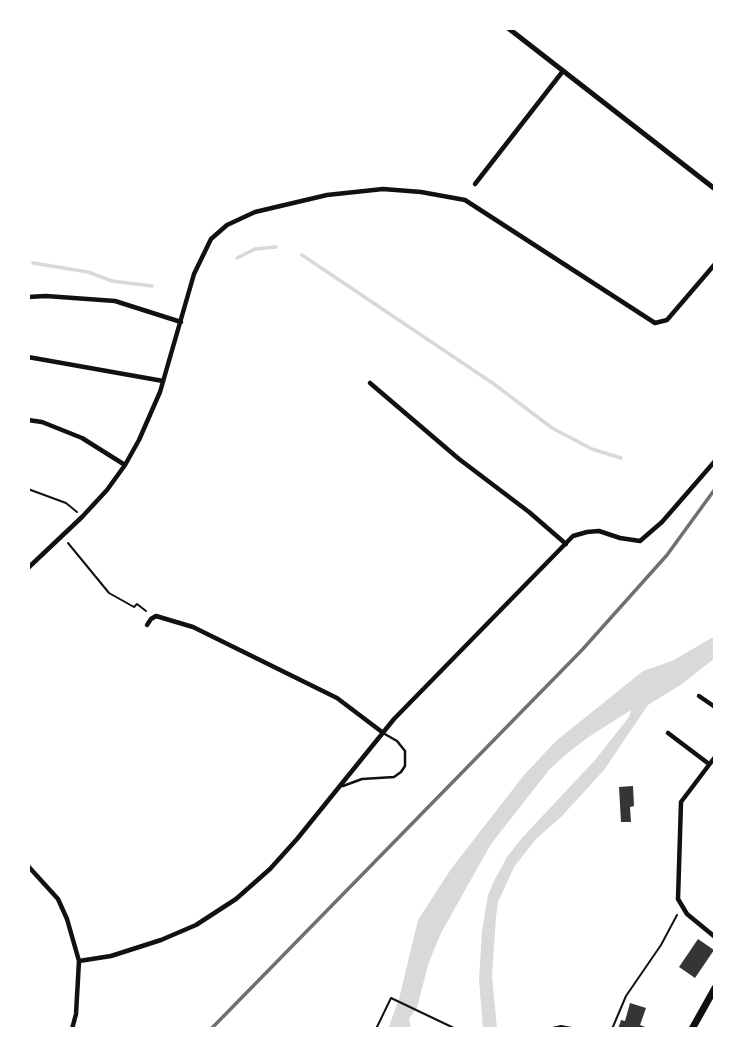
<!DOCTYPE html>
<style>
body{margin:0}
#map{position:relative;width:743px;height:1057px;overflow:hidden;background:#fff;font-family:"Fira Sans",sans-serif}
canvas{display:block}
.frame{position:absolute;inset:0;border:30px solid #fff;pointer-events:none}
</style>
<div id="map">
<canvas width="743" height="1057"></canvas>
<div class="frame"></div>
</div>
<script>
const ctx = document.querySelector('canvas').getContext('2d');
ctx.lineJoin = 'round';
function paint(path, color) {
  ctx.fillStyle = color;
  ctx.fill(path, 'evenodd');
}
function poly(rows) {
  const path = new Path2D();
  for (const r of rows) {
    path.moveTo(r[0], r[1]);
    for (let i = 2; i < r.length; i += 2) path.lineTo(r[i], r[i + 1]);
  }
  return path;
}
function trace(path, color, width, dash) {
  ctx.strokeStyle = color;
  ctx.lineWidth = width;
  ctx.lineCap = dash ? 'butt' : 'round';
  ctx.setLineDash(dash || []);
  ctx.stroke(path);
}
paint(poly([
 [715,636,715,658,682,684,648,705,604,770,562,816,536,839,514,867,498,902,496,917,492,976,497,1029,483,1029,479,979,482,931,488,895,494,881,507,857,521,839,595,760,629,717,631,710,587,738,564,756,549,770,491,844,441,933,429,962,417,1007,409,1019,411,1029,388,1029,399,999,418,920,451,869,524,775,556,741,643,671,672,661]
]), '#d9d9d9');
trace(poly([
 [302,255,494,384,552,428,592,449,621,458],
 [237,258,255,249,276,247],
 [33,263,88,272,112,281,152,286]
]), '#d9d9d9', 3.5);
paint(poly([
 [633,786,634,806,630,807,631,822,621,822,619,787],
 [698,939,714,950,695,978,679,967],
 [630,1003,646,1008,640,1025,651,1029,618,1029,621,1020,625,1021]
]), '#353535');
trace(poly([
 [28,489,66,503,77,512],
 [68,543,109,593,134,607,137,604,146,611],
 [376,1029,391,998,456,1029],
 [548,1029,561,1026,577,1029],
 [612,1029,626,996,661,945,677,915]
]), '#111', 2);
trace(poly([
 [343,786,362,779,394,777,401,772,405,766,405,751,397,741,383,733]
]), '#111', 2.5);
trace(poly([
 [475,184,563,71],
 [28,297,46,296,115,301,181,322],
 [28,357,163,381],
 [370,383,459,459,529,512,566,544],
 [28,420,42,422,82,438,125,465],
 [28,568,82,517,107,490,125,465,139,440,160,392,194,274,211,239,227,225,255,212,327,195,383,189,421,192,465,200,655,323,667,320,715,264],
 [147,625,151,619,156,616,193,627,337,698,382,732],
 [699,696,715,707],
 [668,733,709,764],
 [715,757,681,802,678,899,687,914,715,937],
 [28,866,58,899,67,919,79,961,76,1014,72,1029],
 [79,961,111,956,161,940,196,925,236,899,270,869,297,839,394,719,573,536,587,532,599,531,620,538,640,541,662,522,715,461]
]), '#111', 4.5);
trace(poly([
 [508,28,715,189]
]), '#111', 5);
trace(poly([
 [692,1029,715,988]
]), '#111', 7);
trace(poly([
 [211,1029,582,650,667,555,715,489]
]), '#707070', 3.5);
</script>
